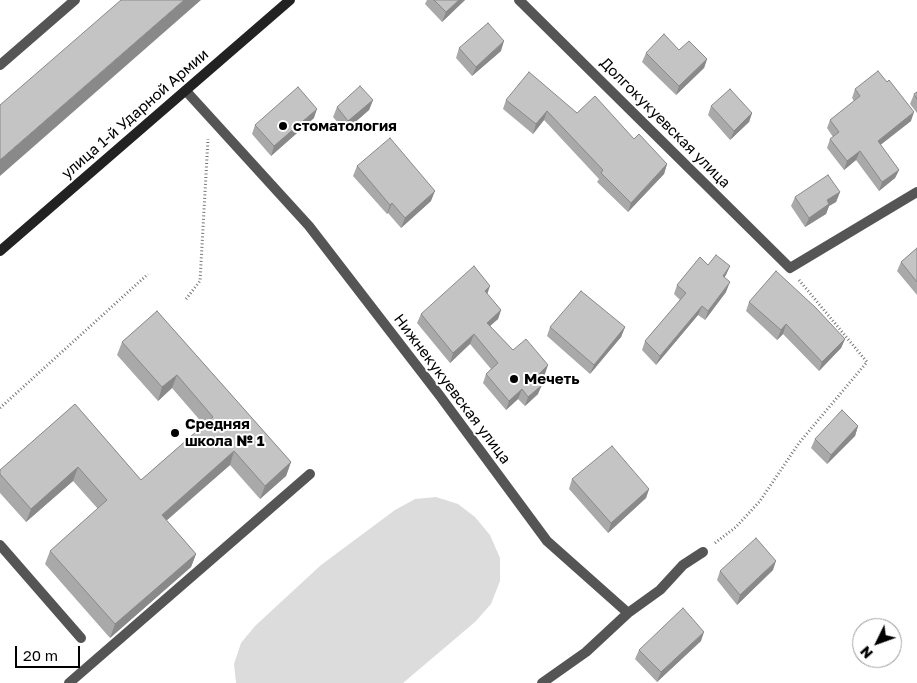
<!DOCTYPE html>
<meta charset="utf-8">
<style>
body{margin:0}
#map{position:relative;width:917px;height:683px;overflow:hidden;background:#fff;font-family:"Golos Text",sans-serif}
canvas{display:block}
.north{position:absolute;left:852px;top:618px;width:50px;height:50px;box-sizing:border-box;background:#fff;border:1px solid #999;border-radius:50%;rotate:228deg;font-size:14px;font-weight:700;line-height:20px;text-align:center;color:#000}
.north::after{content:'';display:block;margin:auto;width:18px;height:22px;background:#000;clip-path:polygon(50% 0,100% 100%,50% 72%,0 100%)}
.scale{position:absolute;left:15px;top:646px;width:65px;height:22px;box-sizing:border-box;border:2px solid #000;border-top:0;padding-left:6px;font-size:15px;line-height:18px;white-space:nowrap;color:#000;-webkit-text-stroke:4px #fff;paint-order:stroke}
</style>
<div id="map">
<canvas width="917" height="683"></canvas>
<div class="north">N</div>
<div class="scale">20 m</div>
</div>
<script>
const ctx = document.querySelector('canvas').getContext('2d');
ctx.lineJoin = 'round';
function paint(path, color) {
  ctx.fillStyle = color;
  ctx.fill(path, 'evenodd');
}
function poly(rows) {
  const path = new Path2D();
  for (const r of rows) {
    path.moveTo(r[0], r[1]);
    for (let i = 2; i < r.length; i += 2) path.lineTo(r[i], r[i + 1]);
  }
  return path;
}
function trace(path, color, width, dash) {
  ctx.strokeStyle = color;
  ctx.lineWidth = width;
  ctx.lineCap = dash ? 'butt' : 'round';
  ctx.setLineDash(dash || []);
  ctx.stroke(path);
}
function write(font, color, halo, rows, align = 'center') {
  ctx.font = font + ' "Golos Text",sans-serif';
  ctx.lineWidth = 4;
  ctx.setLineDash([]);
  ctx.textBaseline = 'middle';
  ctx.strokeStyle = halo;
  ctx.fillStyle = color;
  for (const [text, x, y, turn = 0] of rows) {
    ctx.save();
    ctx.translate(x, y);
    ctx.rotate((+turn || 0) * Math.PI / 180);
    ctx.textAlign = isNaN(turn) ? turn : align;
    if (halo) ctx.strokeText(text, 0, 0);
    ctx.fillText(text, 0, 0);
    ctx.restore();
  }
}
paint(poly([
 [436,497,458,504,475,517,490,535,500,558,500,581,491,604,475,622,403,683,236,683,234,664,241,643,255,626,321,565,395,510,415,499]
]), '#dcdcdc');
trace(poly([
 [186,299,200,281,208,139],
 [0,408,148,274],
 [715,543,736,527,760,501,799,443,867,362,799,280]
]), '#777', 3, [1, 2.5]);
trace(poly([
 [0,65,75,0],
 [186,91,309,226,440,396,547,541,628,613,586,652,542,683],
 [0,545,81,638],
 [628,613,660,590,683,565,703,552],
 [69,683,310,474]
]), '#555', 10);
trace(poly([
 [519,0,790,268,917,192]
]), '#555', 10);
trace(poly([
 [0,251,290,0]
]), '#222', 10);
paint(poly([
 [427,0,465,0,442,22,425,4],
 [459,48,501,51,472,76,456,58],
 [679,50,707,59,704,68,676,95,642,62,646,53],
 [855,89,911,121,880,145,899,170,895,178,879,191,856,160,844,170,827,148,830,139,833,137,827,128,830,120,854,101,852,98],
 [917,92,917,113,910,104,914,94],
 [373,100,369,110,345,131,333,117,337,107],
 [506,100,577,113,634,139,667,164,664,174,628,212,597,182,599,179,544,120,533,134,503,109],
 [711,106,752,113,749,122,730,140,708,115],
 [314,118,271,156,252,134,255,125],
 [357,166,431,201,401,228,388,213,387,214,353,176],
 [840,192,836,202,829,206,826,214,805,227,791,206,795,197],
 [917,248,917,295,897,271,901,262],
 [708,265,730,266,724,278,726,292,705,320,698,315,656,365,642,350,645,341,680,300,674,294,677,285],
 [487,294,501,310,498,319,490,326,513,350,545,374,538,380,538,394,525,406,518,399,506,410,483,383,486,374,491,369,470,344,450,363,417,323,421,314],
 [749,302,845,339,841,348,819,371,783,334,777,340,746,311],
 [157,311,291,462,286,476,260,499,230,465,166,520,196,554,191,567,110,638,45,564,50,551,98,509,73,481,26,522,0,493,0,470,75,404,141,480,204,425,172,388,158,401,117,355,122,342],
 [550,327,625,327,621,337,590,374,547,336],
 [858,426,855,436,827,464,811,448,815,439],
 [572,479,649,489,646,498,608,533,569,489],
 [773,570,737,605,717,580,720,571],
 [701,641,657,682,635,659,639,650]
]), '#a9a9a9');
paint(poly([
 [184,0,201,0,0,176,0,160],
 [459,0,465,0,442,22,446,12],
 [504,41,501,51,472,76,476,67],
 [707,59,704,68,676,95,679,86],
 [373,100,369,110,345,131,348,121],
 [317,109,314,118,271,156,274,146],
 [547,111,544,120,533,134,536,124],
 [914,112,911,121,874,150,878,141],
 [752,113,749,122,730,140,734,131],
 [860,151,856,160,844,170,847,161],
 [667,164,664,174,628,212,631,203],
 [899,170,895,178,879,191,882,182],
 [435,191,431,201,401,228,405,218],
 [840,192,836,202,829,206,826,214,805,227,809,218,827,200],
 [392,203,388,213,387,214,390,205],
 [730,266,726,275,719,285,723,276],
 [730,282,726,292,705,320,708,311],
 [490,286,487,295,485,291],
 [702,306,698,315,656,365,660,356],
 [501,310,498,319,483,332,487,323],
 [786,324,783,334,777,340,781,330],
 [625,327,621,337,590,374,594,365],
 [474,334,470,344,450,363,453,353],
 [845,339,841,348,819,371,822,362],
 [548,365,545,374,532,386,536,377],
 [177,375,172,388,158,401,162,387],
 [542,385,538,394,525,406,528,397],
 [522,389,518,399,506,410,509,401],
 [858,426,855,436,827,464,831,455],
 [234,451,230,465,157,529,162,515],
 [291,462,286,476,260,499,265,486],
 [78,467,73,481,26,522,31,509],
 [649,489,646,498,608,533,611,523],
 [196,554,191,567,110,638,115,624],
 [776,561,773,570,737,605,740,595],
 [704,632,701,641,657,682,661,672]
]), '#898989');
const building = poly([
 [121,0,184,0,0,160,0,105,121,0],
 [434,0,459,0,446,12,434,0],
 [488,23,504,41,476,67,459,48,488,23],
 [664,34,679,50,689,41,707,59,679,86,646,53,664,34],
 [878,71,887,82,889,80,914,112,878,141,899,170,882,182,860,151,847,161,830,139,839,132,830,120,860,96,855,89,878,71],
 [529,72,577,113,595,96,634,139,639,134,667,164,631,203,601,173,603,170,547,111,536,124,506,100,529,72],
 [360,86,373,100,348,121,337,107,360,86],
 [298,87,317,109,274,146,255,125,298,87],
 [730,89,752,113,734,131,711,106,730,89],
 [917,92,917,99,914,94,917,92],
 [390,138,435,191,405,218,392,203,390,205,357,166,390,138],
 [828,175,840,192,827,200,829,204,809,218,795,197,828,175],
 [917,248,917,282,901,262,917,248],
 [716,255,730,266,723,276,730,282,708,311,702,306,660,356,645,341,686,293,677,285,700,257,708,265,716,255],
 [474,266,490,286,485,291,501,310,487,323,513,350,526,339,548,365,536,377,542,385,528,397,522,389,509,401,486,374,498,363,474,334,453,353,421,314,474,266],
 [776,271,816,308,845,339,822,362,786,324,781,330,749,302,776,271],
 [581,291,625,327,594,365,550,327,581,291],
 [157,311,291,462,265,486,234,451,162,515,196,554,115,624,50,551,107,500,78,467,31,509,0,474,0,470,75,404,141,480,213,417,177,375,162,387,122,342,157,311],
 [842,410,858,426,831,455,815,439,842,410],
 [612,446,649,489,611,523,572,479,612,446],
 [756,538,776,561,740,595,720,571,756,538],
 [683,608,704,632,661,672,639,650,683,608]
]);
paint(building, '#c4c4c4');
trace(building, '#898989', 1);
for (const [x, y, r, color] of [
 [283,126,5,"#000"],
 [514,379,5,"#000"],
 [175,433,5,"#000"]
]) {
  const dot = new Path2D();
  dot.arc(x, y, r, 0, 2 * Math.PI);
  ctx.fillStyle = color;
  ctx.fill(dot);
  trace(dot, '#fff', 2);
}
write('15px', '#000', '#fff', [
 ["улица 1-й Ударной Армии",135,114,-41],
 ["Долгокукуевская улица",665,123,45],
 ["Нижнекукуевская улица",452,389,53]
]);
write('bold 15px', '#000', '#fff', [
 ["стоматология",293,126],
 ["Мечеть",524,379],
 ["Средняя",185,424],
 ["школа № 1",185,441]
], 'left');
</script>
